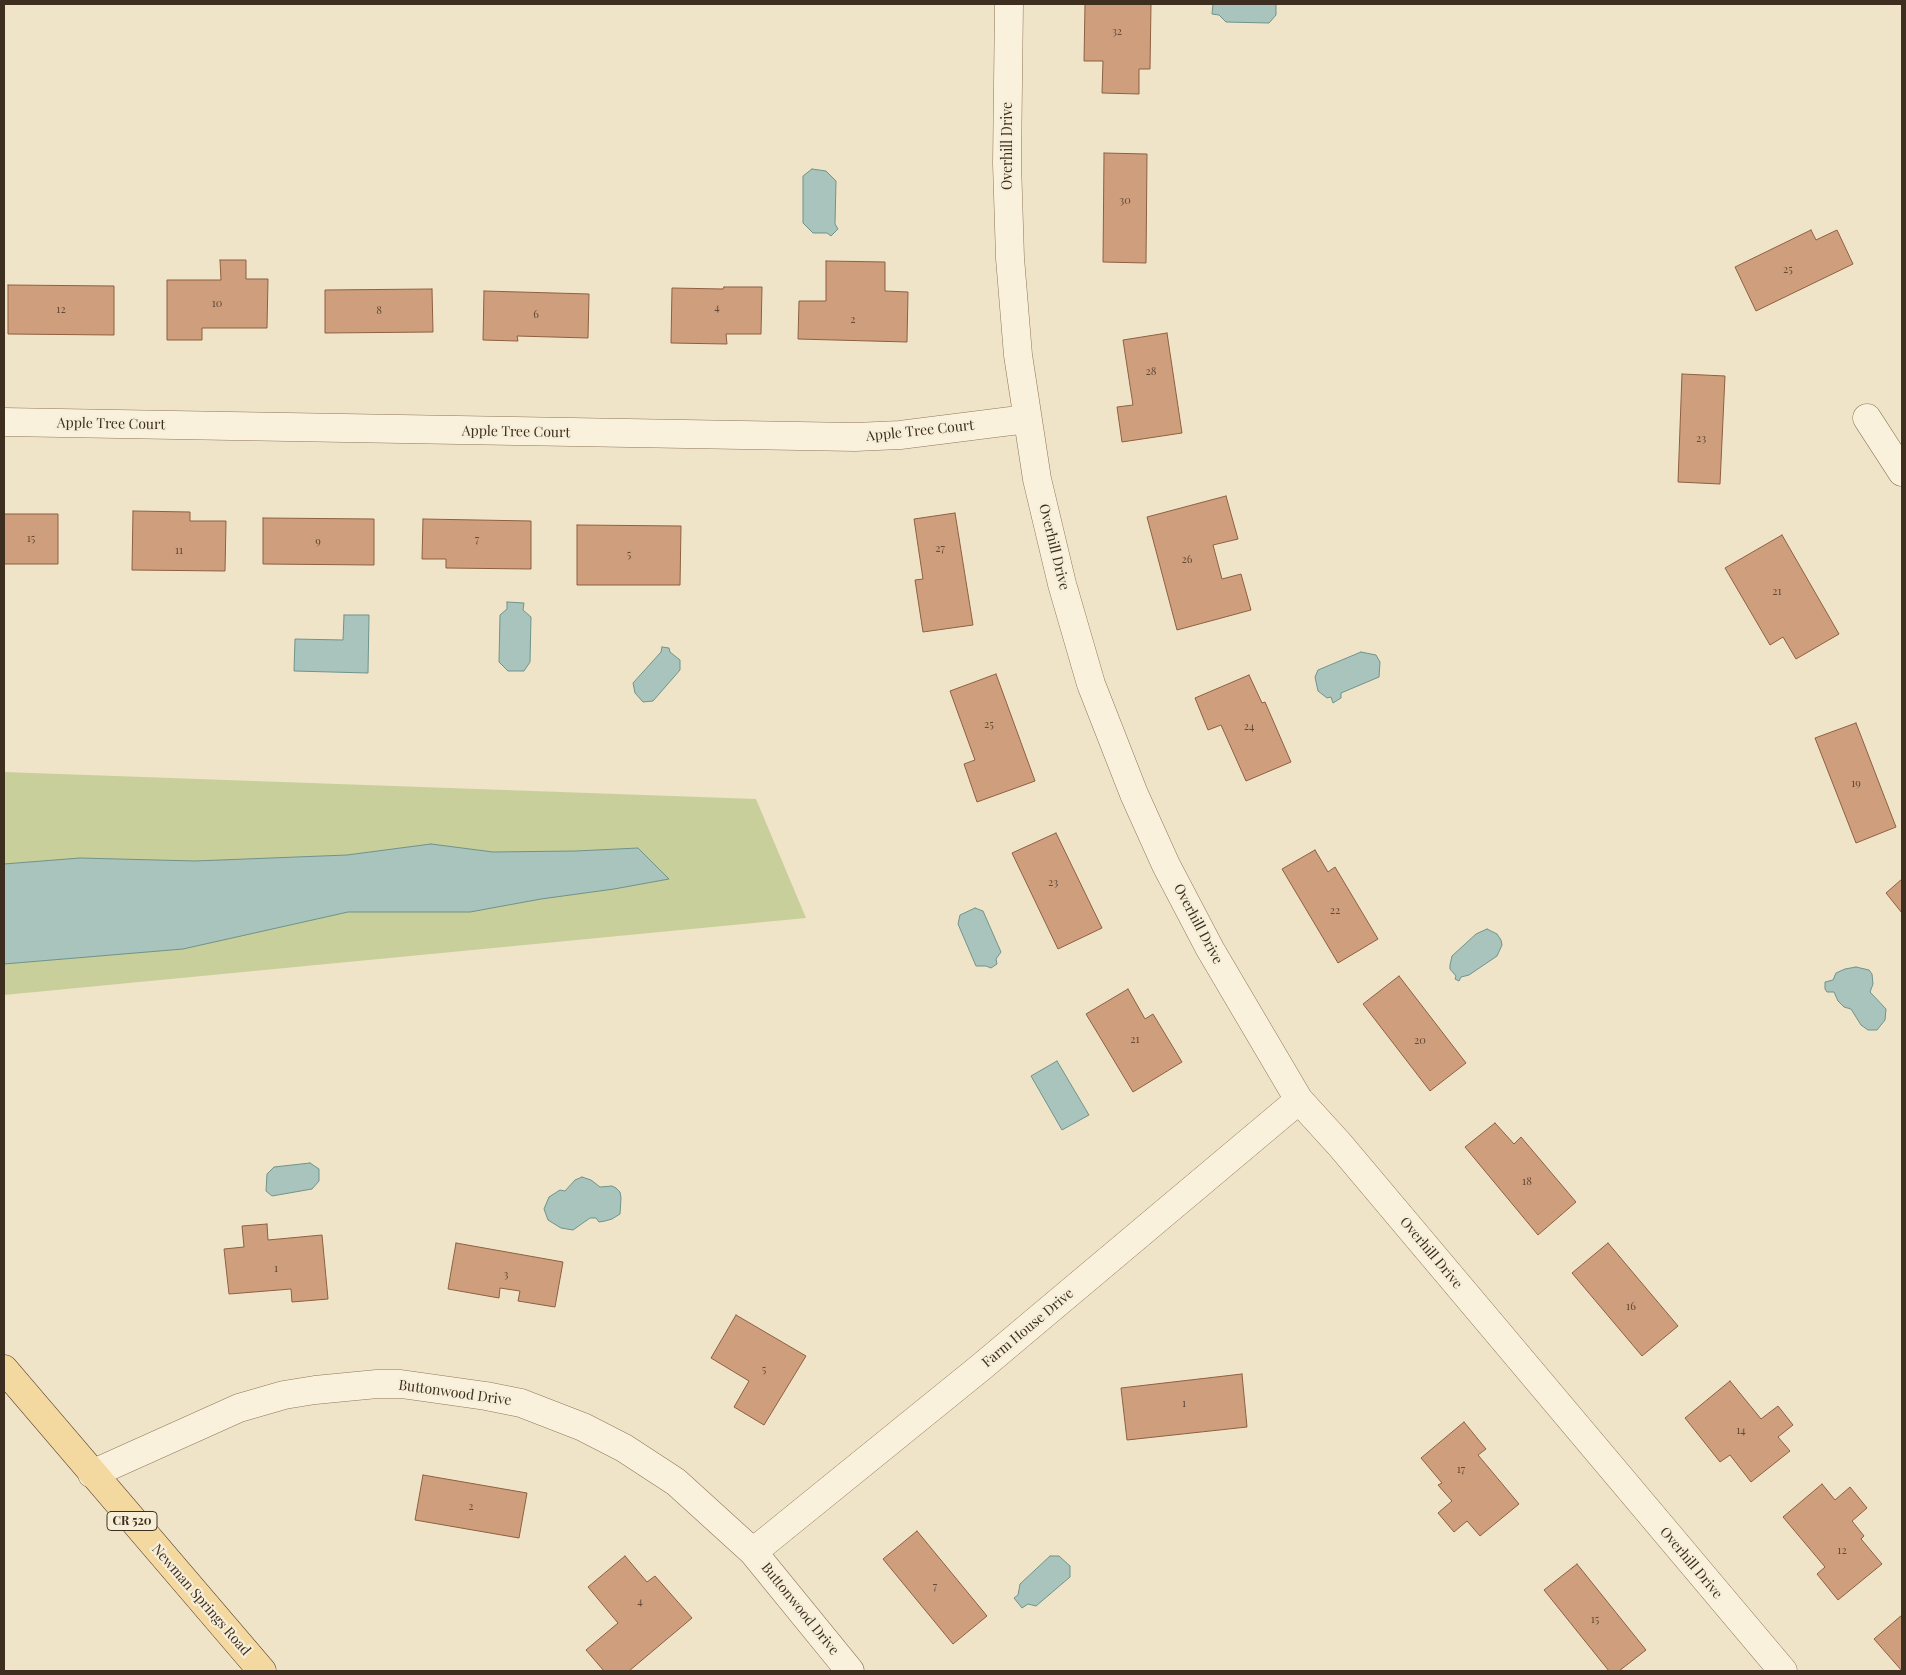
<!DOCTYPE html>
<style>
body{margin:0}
#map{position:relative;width:1906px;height:1675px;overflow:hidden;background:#f0e4c8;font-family:"Playfair Display",serif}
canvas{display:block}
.frame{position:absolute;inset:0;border:5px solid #3d2e20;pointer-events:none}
</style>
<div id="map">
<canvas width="1906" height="1675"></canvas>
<div class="frame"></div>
</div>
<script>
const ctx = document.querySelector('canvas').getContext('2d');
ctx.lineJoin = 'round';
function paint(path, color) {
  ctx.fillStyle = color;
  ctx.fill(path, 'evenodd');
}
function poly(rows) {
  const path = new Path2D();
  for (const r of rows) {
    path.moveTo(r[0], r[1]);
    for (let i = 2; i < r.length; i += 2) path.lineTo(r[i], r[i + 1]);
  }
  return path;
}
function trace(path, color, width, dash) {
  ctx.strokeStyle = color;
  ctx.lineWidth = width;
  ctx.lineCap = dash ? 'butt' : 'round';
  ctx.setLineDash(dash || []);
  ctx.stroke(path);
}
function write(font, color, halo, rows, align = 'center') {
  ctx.font = font + ' "Playfair Display",serif';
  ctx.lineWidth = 4.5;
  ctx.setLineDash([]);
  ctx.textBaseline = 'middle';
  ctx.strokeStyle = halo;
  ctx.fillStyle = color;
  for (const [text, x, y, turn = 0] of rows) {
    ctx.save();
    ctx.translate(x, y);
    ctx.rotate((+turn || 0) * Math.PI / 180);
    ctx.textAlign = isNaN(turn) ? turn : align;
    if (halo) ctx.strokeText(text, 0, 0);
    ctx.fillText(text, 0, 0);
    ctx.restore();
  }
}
paint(poly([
 [4,772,756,799,806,918,4,995]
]), '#c9cf9b');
const water = poly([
 [1213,4,1276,4,1276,15,1269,23,1226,22,1219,15,1212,14,1213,4],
 [812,169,826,171,836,181,835,224,838,229,831,236,827,233,813,233,803,223,803,176,812,169],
 [507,602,524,603,523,610,531,617,530,662,524,671,508,671,499,662,500,615,507,609,507,602],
 [344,615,369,615,368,673,294,671,295,639,343,640,344,615],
 [662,647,669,648,670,652,680,660,680,670,653,701,643,702,635,693,633,683,661,652,662,647],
 [1361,652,1376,655,1380,662,1379,677,1341,693,1341,698,1333,703,1331,697,1327,698,1318,691,1315,677,1318,670,1361,652],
 [431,844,493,852,576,851,638,848,669,879,614,889,541,899,470,912,348,912,183,949,4,964,4,864,80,858,195,861,347,855,431,844],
 [975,908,983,911,1001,952,996,959,997,964,991,968,986,966,976,966,958,924,960,915,975,908],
 [1487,929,1497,934,1501,940,1502,945,1497,956,1469,975,1461,977,1459,981,1455,979,1456,976,1450,969,1450,965,1452,956,1476,934,1487,929],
 [1856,967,1869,970,1872,974,1873,984,1870,992,1886,1009,1885,1020,1877,1030,1868,1030,1861,1025,1851,1009,1844,1007,1838,1001,1834,992,1827,992,1825,989,1825,982,1833,980,1836,973,1845,969,1856,967],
 [1057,1061,1089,1115,1062,1130,1031,1076,1057,1061],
 [310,1163,319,1169,319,1181,312,1189,272,1196,266,1191,267,1174,274,1167,310,1163],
 [582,1177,591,1180,600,1187,612,1186,616,1188,620,1192,621,1198,620,1214,612,1219,605,1221,599,1222,596,1218,590,1218,573,1230,561,1228,548,1220,544,1209,549,1197,560,1190,565,1191,575,1180,582,1177],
 [1050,1556,1059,1556,1070,1566,1070,1577,1036,1606,1028,1604,1022,1608,1014,1598,1018,1595,1020,1584,1050,1556]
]);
paint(water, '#a9c4bc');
trace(water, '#6f938a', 1);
const building = poly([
 [1085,4,1151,4,1150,69,1139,69,1139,94,1102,93,1103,61,1084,61,1085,4],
 [1104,153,1147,154,1146,263,1103,262,1104,153],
 [1811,230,1816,240,1837,230,1853,264,1756,311,1735,267,1811,230],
 [220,260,246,260,246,279,268,279,267,328,202,328,202,340,167,340,167,280,221,280,220,260],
 [826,261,885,262,885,291,908,292,907,342,798,339,799,301,826,301,826,261],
 [8,285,114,286,114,335,8,334,8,285],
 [724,287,762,287,761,334,726,334,727,344,671,343,672,288,723,289,724,287],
 [432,289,433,332,325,333,325,290,432,289],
 [484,291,589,294,588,338,517,336,518,341,483,340,484,291],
 [1167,333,1182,433,1122,442,1117,407,1133,405,1123,340,1167,333],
 [1682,374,1725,376,1720,484,1678,482,1682,374],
 [1226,496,1238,539,1213,545,1222,579,1241,574,1251,610,1177,630,1147,517,1226,496],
 [133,511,190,512,190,521,226,521,225,571,132,570,133,511],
 [955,513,973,625,923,632,915,580,923,579,914,519,955,513],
 [4,514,58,514,58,564,4,564,4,514],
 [263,518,374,519,374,565,263,564,263,518],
 [423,519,531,521,531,569,446,568,446,559,422,559,423,519],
 [577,525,681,526,680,585,577,585,577,525],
 [1782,535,1839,634,1796,659,1783,637,1770,645,1725,568,1782,535],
 [996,674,1035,781,977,802,964,764,975,760,950,691,996,674],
 [1249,675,1262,703,1265,702,1291,762,1246,781,1221,725,1208,730,1195,698,1249,675],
 [1856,723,1896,827,1856,843,1815,738,1856,723],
 [1056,833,1102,928,1058,949,1012,853,1056,833],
 [1315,850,1328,872,1335,867,1378,939,1338,963,1282,869,1315,850],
 [1902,879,1902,913,1886,893,1902,879],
 [1399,976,1466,1063,1430,1091,1363,1004,1399,976],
 [1128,989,1145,1019,1153,1014,1182,1062,1133,1092,1086,1014,1128,989],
 [1495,1123,1514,1144,1521,1137,1576,1202,1538,1235,1465,1147,1495,1123],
 [267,1224,268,1240,322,1235,328,1299,292,1302,291,1289,229,1294,224,1249,244,1247,242,1226,267,1224],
 [456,1243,563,1262,555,1307,518,1301,520,1291,500,1288,499,1298,448,1289,456,1243],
 [1608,1243,1678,1326,1642,1356,1572,1273,1608,1243],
 [736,1315,806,1356,764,1425,734,1407,749,1381,711,1358,736,1315],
 [1242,1374,1247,1427,1127,1440,1121,1388,1242,1374],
 [1730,1381,1761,1419,1778,1406,1793,1425,1778,1437,1790,1451,1751,1482,1730,1455,1720,1462,1685,1418,1730,1381],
 [1464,1422,1486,1449,1478,1455,1519,1504,1480,1536,1467,1521,1454,1532,1438,1513,1452,1501,1438,1485,1442,1483,1421,1458,1464,1422],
 [423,1475,527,1493,519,1538,415,1520,423,1475],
 [1822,1484,1835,1500,1850,1487,1867,1508,1852,1521,1864,1536,1861,1539,1882,1564,1838,1600,1817,1574,1825,1567,1783,1517,1822,1484],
 [917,1531,987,1616,953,1644,883,1559,917,1531],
 [625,1556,647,1582,655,1576,692,1618,629,1671,604,1671,586,1650,618,1623,588,1587,625,1556],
 [1577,1564,1646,1650,1619,1671,1609,1671,1544,1590,1577,1564],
 [1902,1615,1902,1671,1874,1639,1902,1615]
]);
paint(building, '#cf9f7d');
trace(building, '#8d5f41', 1);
const street = poly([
 [1009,4,1007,163,1010,258,1018,355,1037,479,1062,584,1091,684,1134,794,1166,865,1210,949,1299,1100,1340,1145,1783,1671],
 [1867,418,1902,472],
 [4,422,855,437,900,435,1027,419],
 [92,1474,239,1408,284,1395,315,1390,377,1384,401,1384,486,1396,521,1403,583,1427,624,1448,676,1482,753,1552,850,1671],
 [753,1552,980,1368,1299,1100]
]);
const primary = poly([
 [4,1369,262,1671]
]);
trace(street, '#8d765c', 29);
trace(primary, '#5b4430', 29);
trace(street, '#faf1dc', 28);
trace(primary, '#f3d9a0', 28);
write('11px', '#624a37', null, [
 ["32",1117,32],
 ["30",1125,201],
 ["25",1788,270],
 ["10",217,304],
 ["4",717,308],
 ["12",61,310],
 ["8",379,311],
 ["6",536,315],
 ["2",853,320],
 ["28",1151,372],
 ["23",1701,439],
 ["15",31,539],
 ["7",477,540],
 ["9",318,542],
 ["27",940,549],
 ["11",179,551],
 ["5",629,555],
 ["26",1187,560],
 ["21",1777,592],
 ["25",989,725],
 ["24",1249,727],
 ["19",1856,784],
 ["23",1053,883],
 ["22",1335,911],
 ["21",1135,1040],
 ["20",1420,1041],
 ["18",1527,1182],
 ["1",276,1269],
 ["3",506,1275],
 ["16",1631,1307],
 ["5",764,1370],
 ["1",1184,1404],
 ["14",1741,1431],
 ["17",1461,1470],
 ["2",471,1507],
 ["12",1842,1551],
 ["7",935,1587],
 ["4",640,1602],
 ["15",1595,1620]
]);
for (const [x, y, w] of [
 [132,1521,50]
]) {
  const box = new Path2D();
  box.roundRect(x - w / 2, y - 9.5, w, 19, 4);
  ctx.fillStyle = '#f7eed8';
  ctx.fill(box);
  trace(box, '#3d2e20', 1);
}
write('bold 12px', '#3d2e20', null, [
 ["CR 520",132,1521]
]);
write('14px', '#3d2e20', '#f7eed8', [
 ["Overhill Drive",1008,146,-90],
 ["Apple Tree Court",111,424,1],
 ["Apple Tree Court",920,431,-6],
 ["Apple Tree Court",516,432,1],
 ["Overhill Drive",1054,547,76],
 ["Overhill Drive",1198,924,62],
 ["Overhill Drive",1431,1253,50],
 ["Farm House Drive",1028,1328,-40],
 ["Buttonwood Drive",455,1393,8],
 ["Overhill Drive",1691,1563,50],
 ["Newman Springs Road",201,1600,49],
 ["Buttonwood Drive",800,1609,51]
]);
</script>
